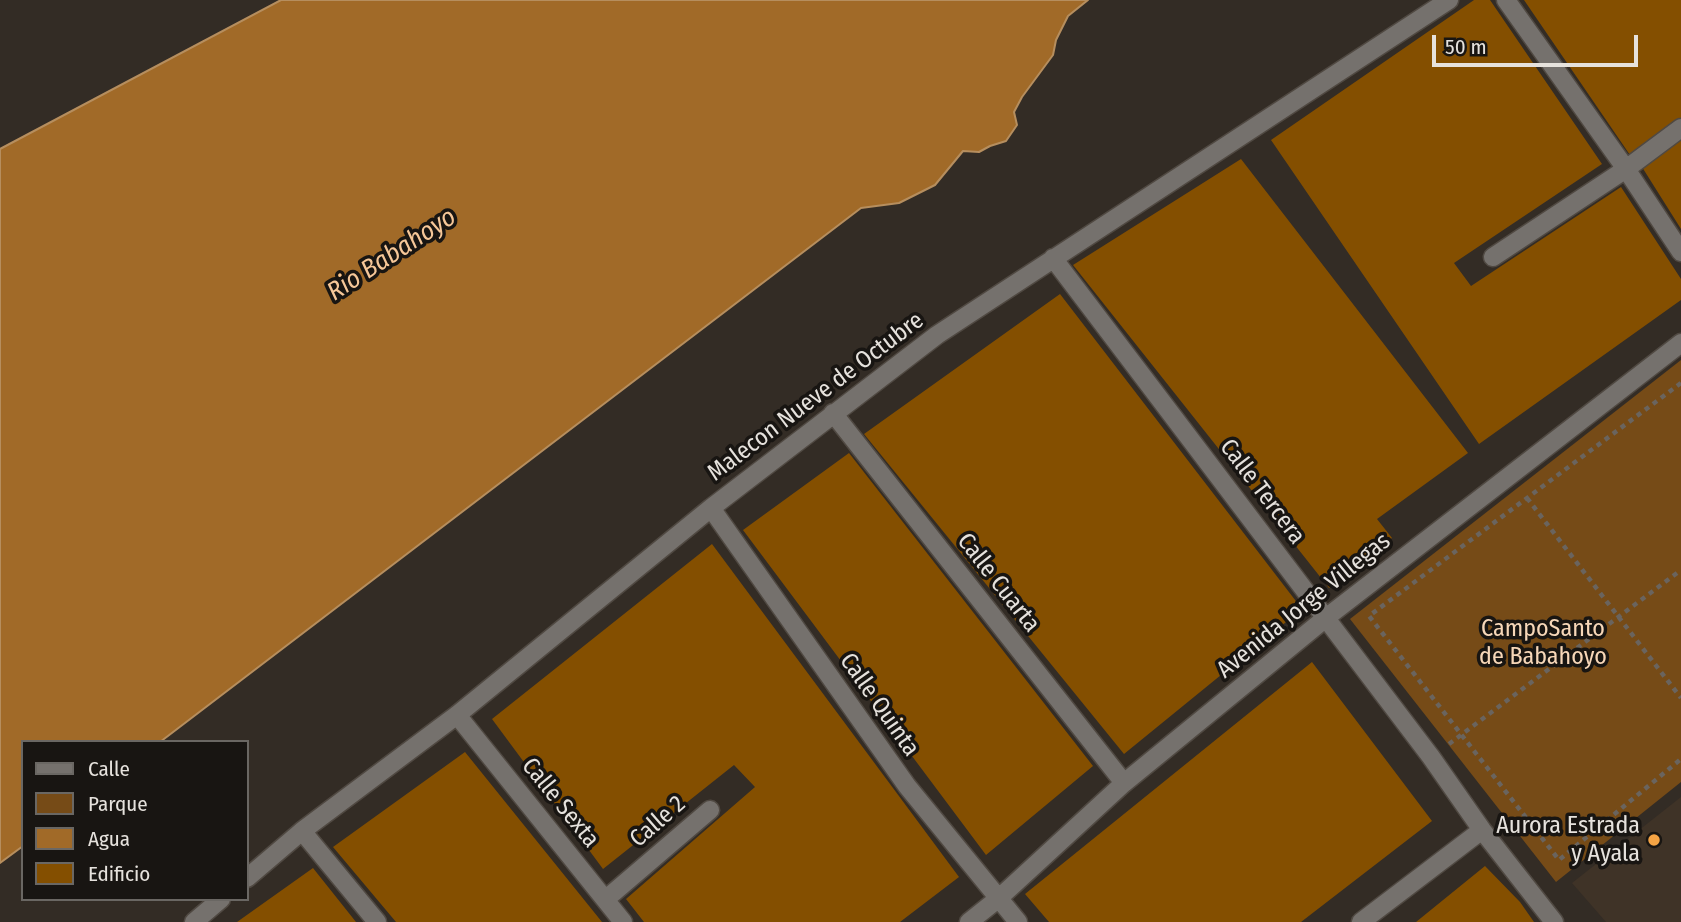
<!DOCTYPE html>
<style>
body{margin:0}
#map{position:relative;width:1681px;height:922px;overflow:hidden;background:#332c25;font-family:"Fira Sans Condensed",sans-serif}
canvas{display:block}
.legend{position:absolute;left:21px;top:740px;width:228px;height:161px;box-sizing:border-box;background:#181512;border:2px solid #6a6763;margin:0;padding:9px 12px;list-style:none;font-size:21px;color:#e6e2dd}
.legend li{display:flex;align-items:center;gap:14px;height:35px}
.legend b{width:35px;border:2px solid #6a6763}
.scale{position:absolute;left:1432px;top:35px;width:206px;height:32px;box-sizing:border-box;border:4px solid #e6e2dd;border-top:0;padding-left:9px;font-size:21px;line-height:24px;white-space:nowrap;color:#e6e2dd;-webkit-text-stroke:5px #181512;paint-order:stroke}
</style>
<div id="map">
<canvas width="1681" height="922"></canvas>
<ul class="legend">
<li><b style="height:9px;background:#75716d"></b>Calle</li>
<li><b style="height:19px;background:#764b17"></b>Parque</li>
<li><b style="height:19px;background:#a16a28"></b>Agua</li>
<li><b style="height:19px;background:#844f00"></b>Edificio</li>
</ul>
<div class="scale">50 m</div>
</div>
<script>
const ctx = document.querySelector('canvas').getContext('2d');
ctx.lineJoin = 'round';
function paint(path, color) {
  ctx.fillStyle = color;
  ctx.fill(path, 'evenodd');
}
function poly(rows) {
  const path = new Path2D();
  for (const r of rows) {
    path.moveTo(r[0], r[1]);
    for (let i = 2; i < r.length; i += 2) path.lineTo(r[i], r[i + 1]);
  }
  return path;
}
function trace(path, color, width, dash) {
  ctx.strokeStyle = color;
  ctx.lineWidth = width;
  ctx.lineCap = dash ? 'butt' : 'round';
  ctx.setLineDash(dash || []);
  ctx.stroke(path);
}
function write(font, color, halo, rows, align = 'center') {
  ctx.font = font + ' "Fira Sans Condensed",sans-serif';
  ctx.lineWidth = 7;
  ctx.setLineDash([]);
  ctx.textBaseline = 'middle';
  ctx.strokeStyle = halo;
  ctx.fillStyle = color;
  for (const [text, x, y, turn = 0] of rows) {
    ctx.save();
    ctx.translate(x, y);
    ctx.rotate((+turn || 0) * Math.PI / 180);
    ctx.textAlign = isNaN(turn) ? turn : align;
    if (halo) ctx.strokeText(text, 0, 0);
    ctx.fillText(text, 0, 0);
    ctx.restore();
  }
}
paint(poly([
 [1681,797,1681,922,1606,922,1572,883]
]), '#3f3327');
paint(poly([
 [1681,360,1681,782,1556,882,1350,619]
]), '#764b17');
const water = poly([
 [281,0,1088,0,1068,16,1056,40,1053,55,1022,97,1014,112,1017,125,1006,141,990,146,979,152,963,151,935,185,899,203,861,208,160,742,23,742,23,846,0,863,0,149,281,0]
]);
paint(water, '#a16a28');
trace(water, '#b68e5e', 2);
paint(poly([
 [1474,0,1490,0,1602,164,1454,263,1471,286,1621,187,1681,279,1681,300,1479,444,1271,140],
 [1524,0,1681,0,1681,118,1630,155],
 [1681,138,1681,229,1642,167],
 [1241,159,1468,453,1377,519,1392,538,1329,588,1073,265],
 [1060,294,1302,609,1124,754,864,434],
 [849,453,1093,766,986,855,743,530],
 [712,544,959,877,900,922,644,922,626,899,755,787,734,765,603,869,492,719],
 [1312,662,1432,821,1301,922,1049,922,1025,894],
 [465,752,602,922,396,922,333,847],
 [1485,866,1520,902,1534,922,1416,922],
 [313,868,356,922,237,922]
]), '#844f00');
const minor = poly([
 [1506,0,1626,169,1681,252],
 [1493,257,1626,169,1681,128],
 [1053,258,1431,757,1482,830,1554,922],
 [833,413,1124,783],
 [711,508,907,786,1018,922],
 [457,715,623,922],
 [302,831,377,922],
 [247,878,302,831,457,715,711,508,937,335,1449,0],
 [606,899,710,810],
 [194,922,221,899],
 [969,922,999,898,1124,783,1327,617,1681,343],
 [1361,922,1482,830]
]);
trace(minor, '#504942', 21);
trace(poly([
 [1681,383,1369,616,1559,860,1681,759],
 [1527,498,1681,698],
 [1449,744,1681,570]
]), '#6a645e', 4.5, [5, 5]);
trace(minor, '#75716d', 18);
for (const [x, y, r, color] of [
 [1654,840,7,"#f4a344"]
]) {
  const dot = new Path2D();
  dot.arc(x, y, r, 0, 2 * Math.PI);
  ctx.fillStyle = color;
  ctx.fill(dot);
  trace(dot, '#181512', 2.5);
}
write('24px', '#e6e2dd', '#181512', [
 ["Malecon Nueve de Octubre",816,397,-37],
 ["Calle Tercera",1262,492,53],
 ["Calle Cuarta",998,583,52],
 ["Avenida Jorge Villegas",1304,606,-39],
 ["Calle Quinta",879,705,55],
 ["Calle Sexta",560,803,51],
 ["Calle 2",658,822,-41]
]);
write('24px', '#f7d7b8', '#181512', [
 ["CampoSanto",1543,629],
 ["de Babahoyo",1543,657]
]);
write('24px', '#e6e2dd', '#181512', [
 ["Aurora Estrada",1640,826],
 ["y Ayala",1640,854]
], 'right');
write('italic 26px', '#f6c798', '#181512', [
 ["Rio Babahoyo",392,255,-33]
]);
</script>
